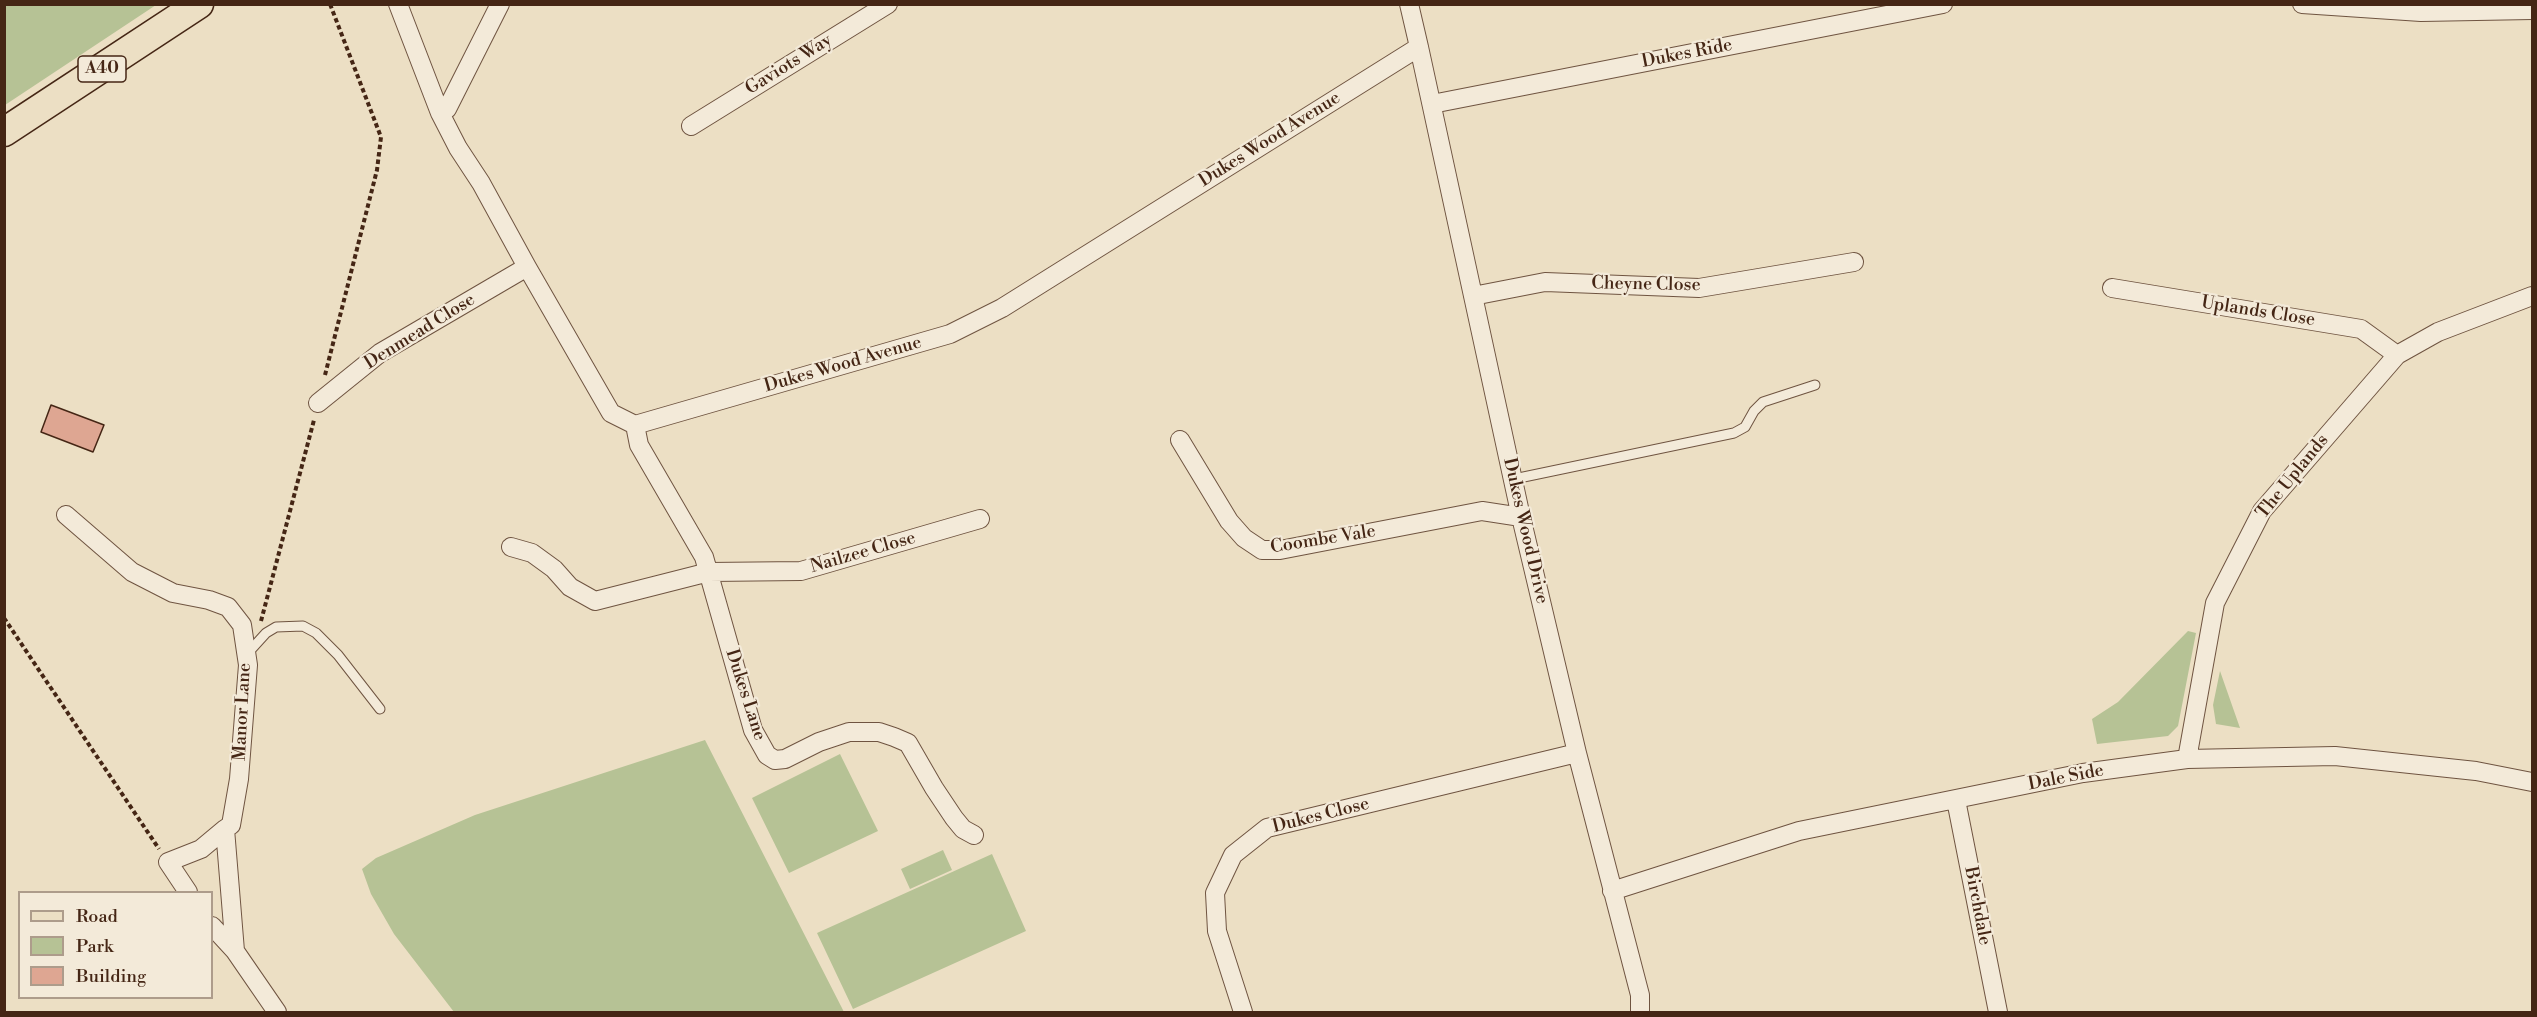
<!DOCTYPE html>
<style>
body{margin:0}
#map{position:relative;width:2537px;height:1017px;overflow:hidden;background:#ecdfc4;font-family:"Libre Bodoni",serif}
canvas{display:block}
.frame{position:absolute;inset:0;border:6px solid #452615;pointer-events:none}
.legend{position:absolute;left:18px;top:891px;width:195px;height:108px;box-sizing:border-box;background:#f3ead9;border:2px solid #ad9c8b;margin:0;padding:8px 10px;list-style:none;font-size:18px;color:#452615}
.legend li{display:flex;align-items:center;gap:12px;height:30px}
.legend b{width:30px;border:2px solid #ad9c8b}
</style>
<div id="map">
<canvas width="2537" height="1017"></canvas>
<div class="frame"></div>
<ul class="legend">
<li><b style="height:8px;background:#ecdfc4"></b>Road</li>
<li><b style="height:16px;background:#b6c295"></b>Park</li>
<li><b style="height:16px;background:#dea692"></b>Building</li>
</ul>
</div>
<script>
const ctx = document.querySelector('canvas').getContext('2d');
ctx.lineJoin = 'round';
function paint(path, color) {
  ctx.fillStyle = color;
  ctx.fill(path, 'evenodd');
}
function poly(rows) {
  const path = new Path2D();
  for (const r of rows) {
    path.moveTo(r[0], r[1]);
    for (let i = 2; i < r.length; i += 2) path.lineTo(r[i], r[i + 1]);
  }
  return path;
}
function trace(path, color, width, dash) {
  ctx.strokeStyle = color;
  ctx.lineWidth = width;
  ctx.lineCap = dash ? 'butt' : 'round';
  ctx.setLineDash(dash || []);
  ctx.stroke(path);
}
function write(font, color, halo, rows, align = 'center') {
  ctx.font = font + ' "Libre Bodoni",serif';
  ctx.lineWidth = 4.5;
  ctx.setLineDash([]);
  ctx.textBaseline = 'middle';
  ctx.strokeStyle = halo;
  ctx.fillStyle = color;
  for (const [text, x, y, turn = 0] of rows) {
    ctx.save();
    ctx.translate(x, y);
    ctx.rotate((+turn || 0) * Math.PI / 180);
    ctx.textAlign = isNaN(turn) ? turn : align;
    if (halo) ctx.strokeText(text, 0, 0);
    ctx.fillText(text, 0, 0);
    ctx.restore();
  }
}
paint(poly([
 [5,4,156,4,156,5,5,105],
 [2188,631,2196,633,2178,726,2168,736,2097,744,2092,719,2118,702],
 [2220,671,2240,728,2216,724,2213,705],
 [705,740,844,1012,454,1012,394,934,371,894,362,869,376,858,475,815],
 [840,754,878,831,789,873,752,798],
 [943,850,952,870,910,889,901,869],
 [992,854,1026,931,853,1009,817,933]
]), '#b6c295');
const building = poly([
 [51,405,104,425,93,452,41,432,51,405]
]);
paint(building, '#dea692');
trace(building, '#452615', 1.5);
const service = poly([
 [1514,479,1734,433,1745,427,1754,411,1763,402,1815,385],
 [246,655,266,633,276,627,303,626,316,633,338,655,380,709]
]);
const minor = poly([
 [398,4,440,113,458,148,481,183,527,267,611,413,635,425,950,334,1002,308,1419,47,1409,4],
 [2302,4,2421,12,2532,10],
 [1419,47,1521,517,1577,753,1640,995,1640,1012],
 [1432,104,1943,4],
 [440,113,447,109,500,4],
 [691,126,888,4],
 [2112,288,2361,329,2397,355],
 [1473,296,1545,282,1699,288,1854,262],
 [318,403,380,353,527,267],
 [635,425,639,445,704,557,753,730,767,755,775,760,785,759,819,742,849,732,879,732,894,737,908,743,934,788,954,818,963,829,974,835],
 [1180,440,1229,521,1244,538,1262,550,1280,550,1482,511,1521,517],
 [66,515,132,572,173,593,209,600,228,607,242,625,248,665,239,779,231,825,225,829,235,951],
 [511,547,532,553,554,569,570,587,595,601,709,572,801,571,980,519],
 [2187,759,2215,603,2262,511,2397,355,2438,332,2532,296],
 [1956,800,1998,1012],
 [1612,891,1799,831,2083,773,2187,759,2335,756,2476,771,2532,782],
 [188,892,168,862,201,849,225,829],
 [212,926,235,951,277,1012],
 [1243,1012,1217,931,1215,893,1233,855,1267,828,1577,753]
]);
const primary = poly([
 [4,132,199,4]
]);
trace(service, '#6f5441', 11);
trace(minor, '#6f5441', 20);
trace(primary, '#452615', 31);
trace(poly([
 [325,375,377,170,381,137,330,4],
 [4,618,159,849],
 [261,621,314,420]
]), '#452615', 4, [4.5, 3]);
trace(service, '#f3ead9', 9);
trace(minor, '#f3ead9', 18);
trace(primary, '#ecdfc4', 28);
for (const [x, y, w] of [
 [102,69,48]
]) {
  const box = new Path2D();
  box.roundRect(x - w / 2, y - 13, w, 26, 4.5);
  ctx.fillStyle = '#f3ead9';
  ctx.fill(box);
  trace(box, '#452615', 1.5);
}
write('bold 16px', '#452615', null, [
 ["A40",102,69]
]);
write('18px', '#452615', '#f3ead9', [
 ["Dukes Ride",1687,54,-11],
 ["Gaviots Way",789,65,-32],
 ["Dukes Wood Avenue",1270,140,-32],
 ["Cheyne Close",1646,285,1],
 ["Uplands Close",2258,312,9],
 ["Denmead Close",420,332,-32],
 ["Dukes Wood Avenue",843,365,-16],
 ["The Uplands",2293,477,-51],
 ["Dukes Wood Drive",1525,531,77],
 ["Coombe Vale",1323,540,-9],
 ["Nailzee Close",863,553,-16],
 ["Dukes Lane",745,695,72],
 ["Manor Lane",243,712,-87],
 ["Dale Side",2066,778,-11],
 ["Dukes Close",1321,816,-14],
 ["Birchdale",1977,906,79]
]);
</script>
